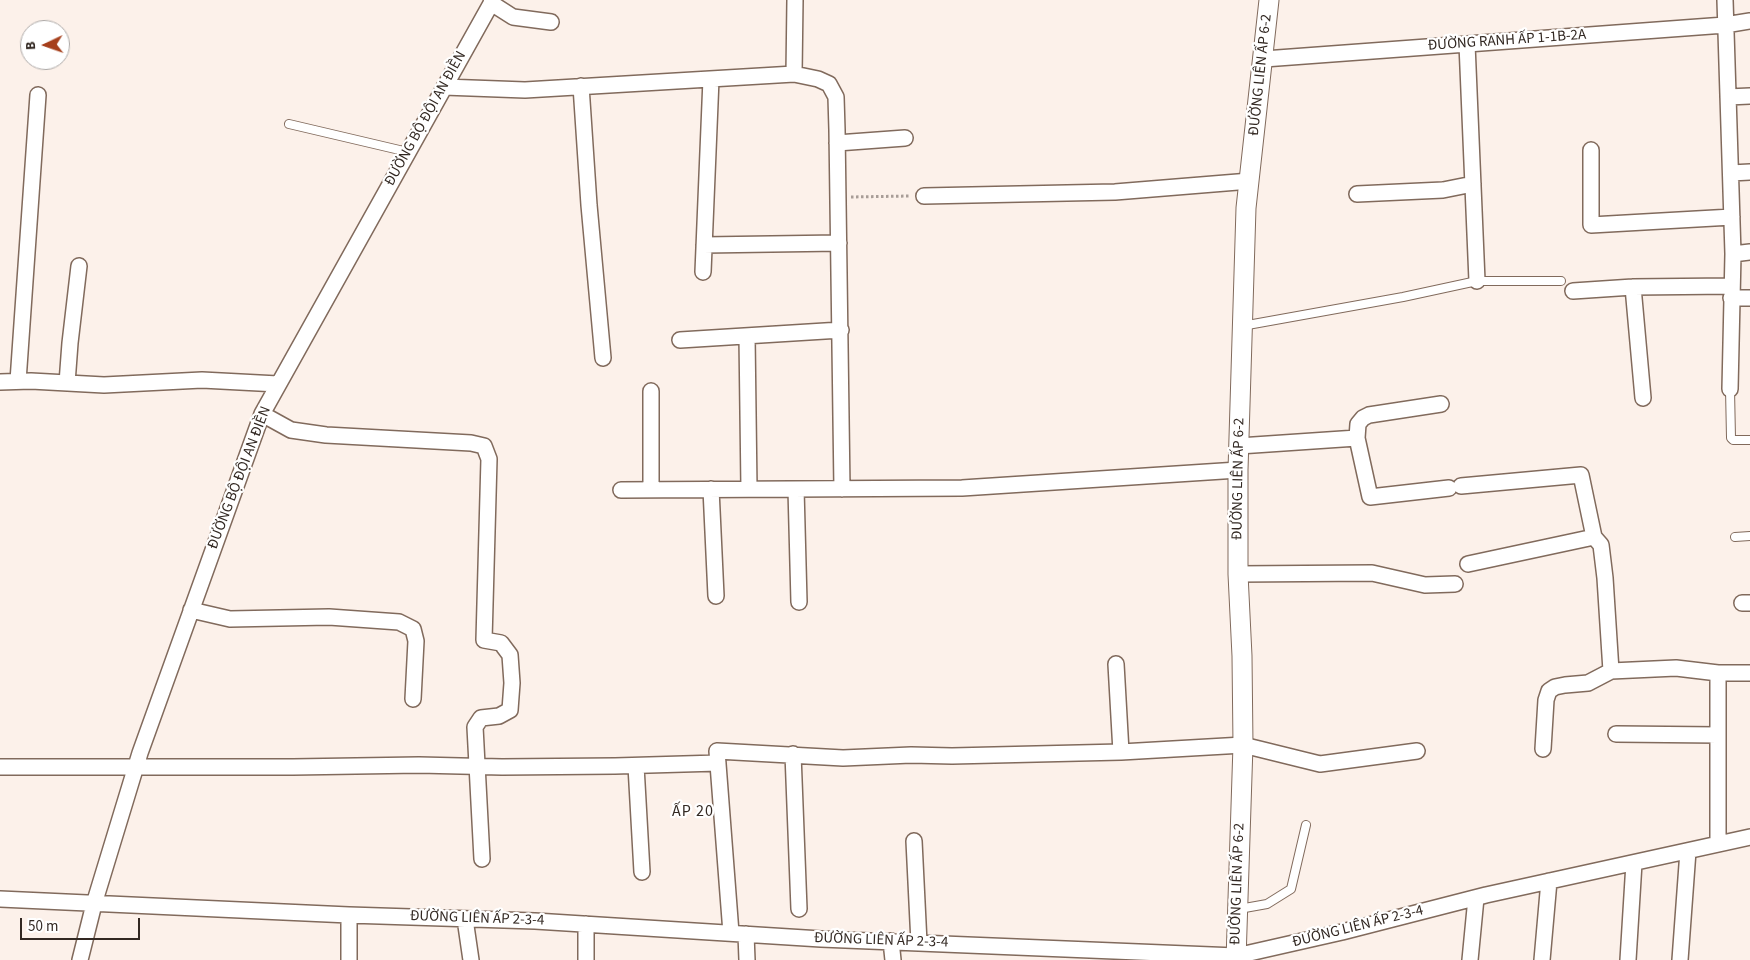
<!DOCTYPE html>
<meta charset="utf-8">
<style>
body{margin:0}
#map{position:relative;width:1750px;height:960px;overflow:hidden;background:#fcf1ea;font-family:"Source Sans 3",sans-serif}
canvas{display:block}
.north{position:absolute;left:20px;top:20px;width:50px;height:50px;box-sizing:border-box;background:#fff;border:1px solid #ada9a7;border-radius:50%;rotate:267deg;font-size:14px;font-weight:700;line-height:20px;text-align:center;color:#322822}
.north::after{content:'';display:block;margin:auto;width:18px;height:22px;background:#a63f1b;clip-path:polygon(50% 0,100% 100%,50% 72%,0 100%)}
.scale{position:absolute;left:20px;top:918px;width:120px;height:22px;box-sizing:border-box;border:2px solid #322822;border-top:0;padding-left:6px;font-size:15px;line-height:18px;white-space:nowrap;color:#322822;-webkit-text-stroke:4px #fff;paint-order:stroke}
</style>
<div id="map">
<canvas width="1750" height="960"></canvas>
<div class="north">B</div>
<div class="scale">50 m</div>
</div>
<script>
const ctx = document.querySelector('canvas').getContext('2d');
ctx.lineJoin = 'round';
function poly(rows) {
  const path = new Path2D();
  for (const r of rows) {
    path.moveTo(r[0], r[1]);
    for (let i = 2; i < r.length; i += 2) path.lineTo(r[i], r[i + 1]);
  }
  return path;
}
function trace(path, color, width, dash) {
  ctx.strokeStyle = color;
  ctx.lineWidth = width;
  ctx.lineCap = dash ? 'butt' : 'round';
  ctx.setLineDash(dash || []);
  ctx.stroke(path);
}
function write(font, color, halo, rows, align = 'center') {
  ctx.font = font + ' "Source Sans 3",sans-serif';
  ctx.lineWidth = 4.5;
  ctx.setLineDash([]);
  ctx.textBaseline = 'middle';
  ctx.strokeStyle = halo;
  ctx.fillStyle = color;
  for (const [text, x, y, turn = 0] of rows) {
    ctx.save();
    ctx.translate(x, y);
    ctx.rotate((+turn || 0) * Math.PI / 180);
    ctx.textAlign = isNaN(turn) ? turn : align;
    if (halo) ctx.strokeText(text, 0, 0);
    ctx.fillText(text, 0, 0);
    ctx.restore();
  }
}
const service = poly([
 [289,124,408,152],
 [1242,326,1403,297,1477,281,1561,281],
 [1730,389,1731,438,1733,440,1750,440],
 [1735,537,1750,536],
 [1239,909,1267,904,1291,889,1306,825]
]);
const minor = poly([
 [1725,0,1733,254,1730,389],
 [491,3,513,17,551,22],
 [1467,44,1477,281],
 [1264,59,1725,25,1750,21],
 [794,74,795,0],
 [581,86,589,205,603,358],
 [444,87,525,90,794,74,818,79,829,84,836,97,837,130,842,489],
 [1728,97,1750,96],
 [837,143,905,138],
 [1591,150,1591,225,1732,217],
 [1731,173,1750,172],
 [1357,194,1443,190,1473,184],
 [924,196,1115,192,1250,181],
 [704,245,839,243],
 [1733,254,1750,252],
 [703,272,711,79],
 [1573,291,1633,287],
 [1731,298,1750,298],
 [747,336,749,489],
 [680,340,841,330],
 [18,381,38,95],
 [0,382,31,381,104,385,202,380,278,384],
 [67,383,70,343,79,266],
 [651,391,651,489],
 [1643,398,1633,287,1732,286],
 [1441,404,1369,415,1363,418,1358,424,1357,438,1370,497,1449,488],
 [262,414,291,430,326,435,471,443,484,446,489,459,484,640,501,643,510,655,512,683,510,710,499,716,481,718,475,727,482,859],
 [1239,446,1357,438],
 [1461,486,1581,475,1594,537,1601,545,1605,578,1611,671,1676,668,1718,673,1718,844],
 [711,489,716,596],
 [796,489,799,602],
 [621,490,962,488,1238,470],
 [1468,564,1594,537],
 [1238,574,1372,573,1425,585,1455,584],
 [1742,603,1750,603],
 [191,610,230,619,329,617,399,622,413,629,416,641,413,699],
 [1116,664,1121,752],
 [1718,673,1750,673],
 [1616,734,1718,735],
 [1543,749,1546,700,1549,691,1555,687,1565,685,1588,683,1611,671],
 [793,754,799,909],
 [636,766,642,872],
 [0,767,293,767,419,765,502,767,615,766,718,763],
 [914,841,919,943],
 [0,899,349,915,535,921,821,939,1236,956,1342,932,1486,895,1750,837],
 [465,919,471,960],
 [586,924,586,960],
 [731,933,717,751,843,758,911,755,952,756,1121,752,1243,745,1320,764,1417,751],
 [746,934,747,960],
 [891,941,893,960],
 [80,960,94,904,140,753,262,414,493,0],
 [349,960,349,915],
 [1470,960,1476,898],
 [1542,960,1549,881],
 [1628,960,1634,863],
 [1680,960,1688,851]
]);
const tertiary = poly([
 [1236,960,1243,745,1242,656,1238,574,1238,470,1246,208,1269,0]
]);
trace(service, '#816a5c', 10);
trace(minor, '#816a5c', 18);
trace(tertiary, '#816a5c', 21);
trace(poly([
 [851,197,910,196]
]), '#a89d97', 3, [2.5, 2.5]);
trace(service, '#fff', 8);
trace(minor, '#fff', 15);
trace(tertiary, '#fff', 19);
write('15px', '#322822', '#fff', [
 ["ĐƯỜNG RANH ẤP 1-1B-2A",1507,41,-4],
 ["ĐƯỜNG LIÊN ẤP 6-2",1261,75,-84],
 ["ĐƯỜNG BỘ ĐỘI AN ĐIỀN",426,119,-61],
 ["ĐƯỜNG BỘ ĐỘI AN ĐIỀN",240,478,-69],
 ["ĐƯỜNG LIÊN ẤP 6-2",1239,479,-89],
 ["ĐƯỜNG LIÊN ẤP 6-2",1238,884,-88],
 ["ĐƯỜNG LIÊN ẤP 2-3-4",477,919,2],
 ["ĐƯỜNG LIÊN ẤP 2-3-4",1358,927,-14],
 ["ĐƯỜNG LIÊN ẤP 2-3-4",881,941,2]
]);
ctx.letterSpacing = '1px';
write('16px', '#322822', '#fff', [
 ["ẤP 20",693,812]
]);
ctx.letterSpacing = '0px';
</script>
